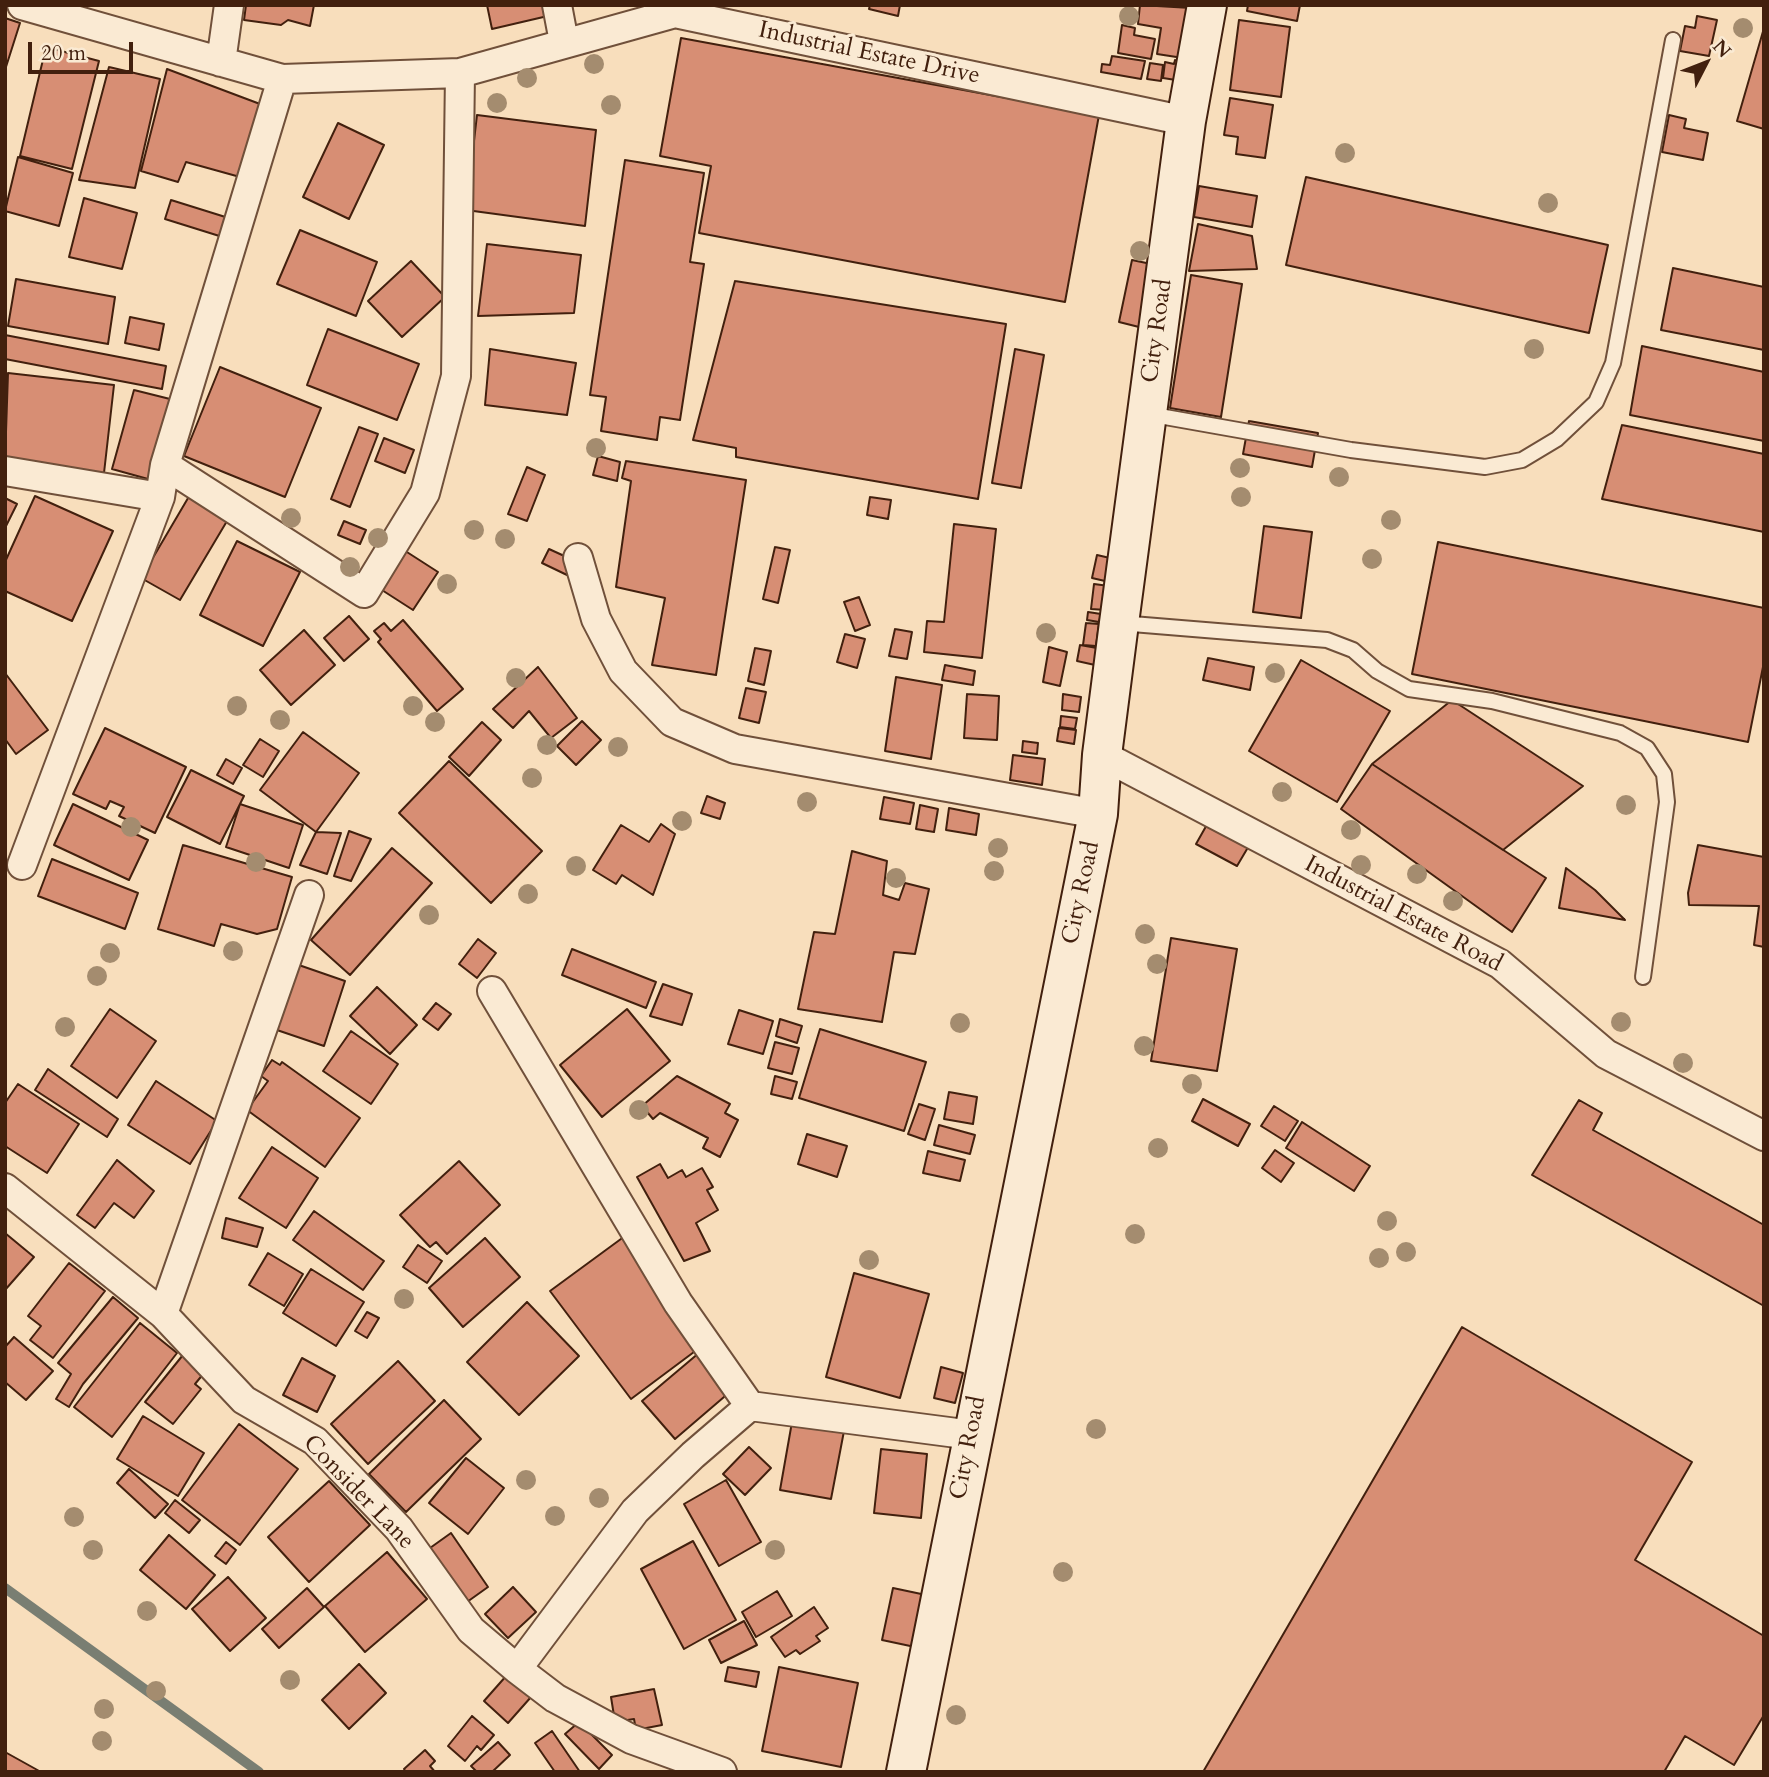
<!DOCTYPE html>
<style>
body{margin:0}
#map{position:relative;width:1769px;height:1777px;overflow:hidden;background:#f8debc;font-family:Cardo,serif}
canvas{display:block}
.frame{position:absolute;inset:0;border:7px solid #42200e;pointer-events:none}
.north{position:absolute;left:1671px;top:28px;width:70px;height:70px;-webkit-text-stroke:5px #faead3;paint-order:stroke;rotate:48deg;font-size:19px;font-weight:700;line-height:28px;text-align:center;color:#42200e}
.north::after{content:'';display:block;margin:auto;width:24px;height:32px;background:#42200e;clip-path:polygon(50% 0,100% 100%,50% 72%,0 100%)}
.scale{position:absolute;left:28px;top:42px;width:105px;height:32px;box-sizing:border-box;border:4px solid #42200e;border-top:0;padding-left:9px;font-size:21px;line-height:24px;white-space:nowrap;color:#42200e;-webkit-text-stroke:5px #faead3;paint-order:stroke}
</style>
<div id="map">
<canvas width="1769" height="1777"></canvas>
<div class="frame"></div>
<div class="north">N</div>
<div class="scale">20 m</div>
</div>
<script>
const ctx = document.querySelector('canvas').getContext('2d');
ctx.lineJoin = 'round';
function poly(rows) {
  const path = new Path2D();
  for (const r of rows) {
    path.moveTo(r[0], r[1]);
    for (let i = 2; i < r.length; i += 2) path.lineTo(r[i], r[i + 1]);
  }
  return path;
}
function trace(path, color, width, dash) {
  ctx.strokeStyle = color;
  ctx.lineWidth = width;
  ctx.lineCap = dash ? 'butt' : 'round';
  ctx.setLineDash(dash || []);
  ctx.stroke(path);
}
function paint(path, color) {
  ctx.fillStyle = color;
  ctx.fill(path, 'evenodd');
}
function write(font, color, halo, rows, align = 'center') {
  ctx.font = font + ' Cardo,serif';
  ctx.lineWidth = 6;
  ctx.setLineDash([]);
  ctx.textBaseline = 'middle';
  ctx.strokeStyle = halo;
  ctx.fillStyle = color;
  for (const [text, x, y, turn = 0] of rows) {
    ctx.save();
    ctx.translate(x, y);
    ctx.rotate((+turn || 0) * Math.PI / 180);
    ctx.textAlign = isNaN(turn) ? turn : align;
    if (halo) ctx.strokeText(text, 0, 0);
    ctx.fillText(text, 0, 0);
    ctx.restore();
  }
}
trace(poly([
 [5,1588,259,1772]
]), '#797e72', 10);
const building = poly([
 [246,5,314,5,310,26,288,20,281,25,244,20,246,5],
 [487,5,549,5,552,15,492,29,487,5],
 [870,5,900,5,898,16,869,9,870,5],
 [1140,5,1191,8,1183,58,1157,54,1161,28,1138,24,1140,5],
 [1248,5,1300,5,1297,21,1247,11,1248,5],
 [1697,16,1717,20,1709,56,1680,51,1685,26,1695,28,1697,16],
 [5,18,20,23,5,70,5,18],
 [1239,20,1290,27,1281,97,1230,90,1239,20],
 [1122,25,1135,28,1134,35,1155,39,1151,59,1118,53,1122,25],
 [1764,28,1764,129,1737,121,1764,28],
 [681,38,1099,115,1065,302,699,233,711,166,660,156,681,38],
 [46,47,99,61,72,169,20,156,46,47],
 [1112,56,1145,61,1141,79,1101,72,1102,64,1110,65,1112,56],
 [1175,60,1186,61,1182,81,1163,78,1165,62,1174,64,1175,60],
 [1150,63,1163,65,1161,81,1147,79,1150,63],
 [109,67,160,79,135,188,79,180,109,67],
 [167,69,268,107,240,177,186,162,178,182,141,171,167,69],
 [1230,98,1273,105,1265,158,1236,154,1238,137,1224,135,1230,98],
 [477,115,596,130,585,226,466,210,477,115],
 [1669,115,1686,119,1684,128,1708,133,1703,160,1662,152,1669,115],
 [338,123,384,145,349,219,303,197,338,123],
 [18,157,73,173,59,226,5,211,18,157],
 [625,160,704,173,690,262,704,264,680,420,660,417,657,440,601,431,606,397,590,395,625,160],
 [1306,177,1608,245,1589,333,1286,265,1306,177],
 [1199,186,1257,196,1252,227,1194,217,1199,186],
 [84,198,137,213,122,269,69,257,84,198],
 [171,200,235,220,229,239,165,219,171,200],
 [1198,224,1252,236,1257,269,1189,271,1198,224],
 [300,230,377,262,356,316,277,284,300,230],
 [487,244,581,255,574,313,478,316,487,244],
 [1132,260,1156,265,1143,328,1119,322,1132,260],
 [411,261,445,297,402,337,368,301,411,261],
 [1673,268,1764,287,1764,350,1661,330,1673,268],
 [1191,275,1242,284,1221,417,1170,408,1191,275],
 [16,279,115,297,108,344,8,326,16,279],
 [735,281,1006,324,978,499,736,457,736,448,693,440,735,281],
 [130,317,164,324,159,350,125,343,130,317],
 [328,329,419,364,397,420,307,385,328,329],
 [5,335,166,366,162,389,5,359,5,335],
 [1642,346,1764,372,1764,441,1630,415,1642,346],
 [490,349,576,363,567,415,485,405,490,349],
 [1015,349,1044,355,1021,488,992,483,1015,349],
 [220,367,321,408,285,497,184,456,220,367],
 [8,373,114,385,104,473,5,461,8,373],
 [134,390,170,399,148,479,112,469,134,390],
 [1249,421,1318,433,1312,467,1243,454,1249,421],
 [1622,425,1764,454,1764,532,1602,499,1622,425],
 [359,427,378,434,350,507,331,499,359,427],
 [384,438,414,450,405,473,375,461,384,438],
 [598,456,620,462,617,481,593,475,598,456],
 [626,461,746,480,716,675,652,665,665,598,616,587,631,481,622,478,626,461],
 [527,467,545,475,527,521,508,514,527,467],
 [191,493,230,516,180,600,141,578,191,493],
 [35,496,113,531,72,621,5,591,5,562,35,496],
 [870,497,891,500,888,519,867,515,870,497],
 [5,498,17,504,5,528,5,498],
 [344,521,366,530,360,544,338,535,344,521],
 [954,524,996,529,982,658,924,652,927,621,944,622,954,524],
 [1264,526,1312,532,1301,618,1253,612,1264,526],
 [237,541,300,572,263,646,200,615,237,541],
 [1438,542,1764,608,1764,662,1748,742,1412,674,1438,542],
 [396,545,438,572,413,610,371,583,396,545],
 [775,547,790,550,778,603,763,599,775,547],
 [549,549,573,560,567,575,542,563,549,549],
 [1097,555,1110,558,1105,581,1092,578,1097,555],
 [1094,584,1109,586,1106,610,1091,609,1094,584],
 [859,597,870,625,855,631,844,602,859,597],
 [1088,612,1101,614,1099,622,1087,620,1088,612],
 [349,616,369,639,344,661,324,638,349,616],
 [403,620,463,689,437,711,378,642,381,639,374,631,384,623,391,631,403,620],
 [1086,623,1099,624,1096,646,1083,645,1086,623],
 [895,629,912,632,907,659,889,656,895,629],
 [304,630,335,665,291,705,260,670,304,630],
 [845,634,865,639,857,668,837,662,845,634],
 [1080,645,1097,648,1095,665,1077,661,1080,645],
 [1049,647,1067,652,1060,686,1043,682,1049,647],
 [755,648,771,651,764,685,748,681,755,648],
 [1208,658,1254,667,1250,690,1203,680,1208,658],
 [1301,660,1390,711,1337,802,1249,751,1301,660],
 [945,665,975,671,973,685,942,680,945,665],
 [538,667,577,718,551,738,529,711,513,728,493,709,538,667],
 [5,673,48,730,16,754,5,739,5,673],
 [896,677,942,685,931,759,885,751,896,677],
 [746,688,766,692,759,723,739,718,746,688],
 [967,694,999,696,997,740,964,738,967,694],
 [1063,694,1081,697,1079,712,1062,710,1063,694],
 [1452,700,1583,786,1503,850,1372,764,1452,700],
 [1061,716,1077,718,1075,729,1060,727,1061,716],
 [582,721,601,740,576,765,557,746,582,721],
 [482,722,501,740,469,776,449,757,482,722],
 [105,728,186,767,155,833,119,816,124,807,110,801,106,809,73,794,105,728],
 [1059,728,1076,730,1074,744,1057,741,1059,728],
 [303,732,359,773,316,832,260,790,303,732],
 [260,739,279,751,263,777,243,765,260,739],
 [1023,741,1038,743,1037,754,1022,752,1023,741],
 [1013,755,1045,759,1042,785,1010,780,1013,755],
 [226,759,242,768,233,784,217,775,226,759],
 [449,761,542,851,491,903,399,813,449,761],
 [1372,764,1546,878,1512,932,1341,809,1372,764],
 [191,770,244,796,220,844,167,817,191,770],
 [707,796,725,803,720,819,701,813,707,796],
 [884,797,914,803,910,824,880,819,884,797],
 [73,804,148,840,129,880,54,845,73,804],
 [240,804,303,825,289,868,226,847,240,804],
 [920,805,938,809,934,832,916,829,920,805],
 [949,808,979,814,976,835,946,830,949,808],
 [1209,821,1250,844,1237,866,1196,844,1209,821],
 [661,824,675,834,653,895,622,875,616,884,593,870,621,825,649,842,661,824],
 [349,831,371,839,351,881,334,876,349,831],
 [316,832,341,833,327,874,300,865,316,832],
 [183,845,292,877,277,929,257,934,221,924,214,946,158,929,183,845],
 [1698,845,1764,857,1764,947,1754,945,1759,906,1689,905,1688,893,1698,845],
 [392,848,432,883,350,975,311,940,392,848],
 [852,851,887,861,883,895,899,900,905,883,929,889,915,954,894,952,882,1022,798,1009,814,932,835,934,852,851],
 [52,859,138,893,125,929,38,896,52,859],
 [1566,868,1595,890,1625,920,1559,908,1566,868],
 [1171,938,1237,949,1217,1071,1151,1061,1171,938],
 [478,939,496,953,477,978,459,964,478,939],
 [572,949,656,982,646,1008,562,975,572,949],
 [293,963,345,981,324,1046,271,1028,293,963],
 [663,984,692,994,682,1025,650,1016,663,984],
 [377,987,417,1025,390,1054,350,1016,377,987],
 [436,1003,451,1014,438,1030,423,1019,436,1003],
 [110,1009,156,1041,117,1098,71,1066,110,1009],
 [627,1009,670,1061,602,1117,560,1065,627,1009],
 [739,1010,773,1021,763,1054,728,1044,739,1010],
 [780,1019,802,1026,797,1043,776,1036,780,1019],
 [820,1029,926,1062,904,1131,799,1098,820,1029],
 [351,1031,398,1064,371,1104,323,1071,351,1031],
 [775,1042,799,1048,792,1074,768,1068,775,1042],
 [272,1060,280,1065,282,1062,360,1118,325,1167,247,1110,268,1081,261,1076,272,1060],
 [48,1069,118,1119,107,1137,35,1090,48,1069],
 [677,1076,730,1104,725,1113,738,1120,720,1157,703,1148,708,1138,660,1113,653,1119,642,1106,677,1076],
 [775,1076,797,1082,792,1099,771,1094,775,1076],
 [156,1081,217,1121,190,1164,128,1125,156,1081],
 [18,1084,79,1124,47,1173,5,1146,5,1103,18,1084],
 [949,1092,977,1097,973,1124,944,1119,949,1092],
 [1203,1099,1250,1124,1238,1146,1192,1121,1203,1099],
 [1579,1100,1602,1113,1593,1130,1764,1225,1764,1306,1532,1175,1579,1100],
 [919,1104,935,1109,925,1140,908,1134,919,1104],
 [1274,1106,1298,1121,1285,1141,1261,1126,1274,1106],
 [1302,1122,1370,1166,1354,1191,1286,1148,1302,1122],
 [939,1125,975,1135,970,1154,934,1145,939,1125],
 [807,1134,847,1146,837,1177,798,1164,807,1134],
 [272,1147,318,1178,286,1228,239,1198,272,1147],
 [1275,1150,1294,1163,1281,1182,1262,1168,1275,1150],
 [928,1151,965,1160,960,1181,923,1173,928,1151],
 [117,1160,154,1191,134,1218,114,1203,95,1228,77,1215,117,1160],
 [459,1161,500,1205,447,1254,436,1242,430,1247,400,1215,459,1161],
 [660,1164,668,1178,682,1170,686,1177,702,1168,713,1187,707,1190,718,1210,696,1223,710,1251,684,1261,637,1177,660,1164],
 [314,1211,384,1261,363,1290,293,1240,314,1211],
 [226,1218,263,1228,257,1247,222,1238,226,1218],
 [5,1233,34,1257,5,1290,5,1233],
 [625,1236,706,1343,631,1399,550,1291,625,1236],
 [485,1238,520,1277,463,1327,429,1288,485,1238],
 [418,1245,442,1261,427,1283,403,1267,418,1245],
 [268,1253,303,1274,284,1306,249,1285,268,1253],
 [69,1263,105,1291,53,1358,30,1340,41,1326,28,1316,69,1263],
 [311,1269,364,1302,336,1346,283,1313,311,1269],
 [854,1273,929,1294,900,1398,826,1377,854,1273],
 [113,1297,138,1318,83,1384,69,1407,56,1399,71,1374,58,1363,113,1297],
 [527,1302,579,1356,519,1415,467,1362,527,1302],
 [367,1312,379,1318,367,1338,355,1331,367,1312],
 [140,1323,177,1353,112,1437,74,1407,140,1323],
 [1462,1327,1692,1462,1635,1560,1764,1636,1764,1715,1734,1765,1685,1736,1664,1772,1203,1772,1462,1327],
 [14,1337,53,1371,26,1400,5,1382,5,1347,14,1337],
 [706,1347,738,1385,675,1439,642,1401,706,1347],
 [187,1350,209,1367,195,1384,201,1389,173,1424,145,1402,187,1350],
 [302,1358,335,1376,317,1412,283,1395,302,1358],
 [398,1361,435,1401,368,1464,331,1424,398,1361],
 [941,1367,963,1373,955,1403,934,1398,941,1367],
 [444,1400,481,1439,406,1512,369,1474,444,1400],
 [143,1416,204,1453,178,1496,117,1459,143,1416],
 [792,1422,844,1431,831,1499,780,1490,792,1422],
 [239,1424,298,1469,240,1545,182,1500,239,1424],
 [749,1447,771,1468,745,1495,723,1474,749,1447],
 [881,1449,927,1454,921,1518,874,1513,881,1449],
 [466,1458,504,1488,468,1534,429,1503,466,1458],
 [129,1469,168,1504,155,1518,117,1483,129,1469],
 [726,1480,761,1542,719,1566,684,1504,726,1480],
 [329,1481,370,1525,309,1582,268,1537,329,1481],
 [175,1500,200,1520,189,1533,165,1513,175,1500],
 [451,1533,488,1587,467,1602,430,1548,451,1533],
 [169,1535,215,1575,186,1609,140,1570,169,1535],
 [693,1541,736,1620,684,1649,641,1569,693,1541],
 [226,1542,236,1550,226,1564,215,1556,226,1542],
 [387,1552,427,1599,365,1652,325,1606,387,1552],
 [228,1577,266,1618,230,1651,192,1609,228,1577],
 [513,1587,536,1612,508,1638,485,1614,513,1587],
 [307,1588,324,1607,279,1648,262,1629,307,1588],
 [893,1588,926,1595,915,1647,882,1640,893,1588],
 [777,1591,792,1616,756,1637,742,1612,777,1591],
 [814,1607,828,1628,816,1636,820,1641,800,1654,796,1650,785,1657,771,1637,814,1607],
 [744,1621,757,1645,721,1663,709,1640,744,1621],
 [359,1664,386,1693,349,1729,322,1700,359,1664],
 [728,1667,759,1672,756,1687,725,1681,728,1667],
 [779,1667,858,1683,841,1767,762,1751,779,1667],
 [507,1675,531,1697,508,1723,484,1701,507,1675],
 [654,1689,662,1725,636,1730,634,1719,615,1722,611,1697,654,1689],
 [472,1716,494,1735,481,1750,477,1746,465,1761,448,1746,472,1716],
 [579,1722,612,1755,599,1769,565,1734,579,1722],
 [552,1731,580,1772,555,1772,535,1743,552,1731],
 [498,1742,510,1755,492,1772,477,1772,471,1766,498,1742],
 [425,1750,435,1761,430,1766,435,1772,406,1772,404,1769,425,1750],
 [5,1752,41,1772,5,1772,5,1752]
]);
paint(building, '#d78e74');
trace(building, '#42200e', 2);
const service = poly([
 [1148,414,1351,450,1485,467,1522,460,1557,439,1596,402,1613,363,1673,40],
 [1120,623,1327,640,1353,650,1377,671,1409,689,1492,701,1620,733,1647,748,1664,774,1667,802,1643,977]
]);
const minor = poly([
 [22,5,282,79,460,73,675,13,1186,121],
 [557,5,564,42],
 [221,62,229,5],
 [165,465,364,593,425,493,456,376,460,73],
 [5,471,160,497],
 [578,558,596,619,623,671,672,722,735,749,1098,814],
 [1102,755,1500,964,1606,1054,1764,1136],
 [22,865,160,497,165,465,282,79],
 [492,991,678,1303,750,1406,972,1435],
 [5,1188,163,1314,244,1400,315,1441,399,1529,471,1630,517,1669,555,1698,631,1739,722,1772],
 [163,1314,309,895],
 [517,1669,635,1511,693,1455,750,1406]
]);
const secondary = poly([
 [906,1772,1098,814,1102,755,1119,623,1186,121,1207,5]
]);
trace(service, '#70503a', 18);
trace(minor, '#70503a', 32);
trace(secondary, '#42200e', 42);
trace(service, '#faead3', 14);
trace(minor, '#faead3', 28);
trace(secondary, '#faead3', 38);
ctx.fillStyle = '#a48c6f';
for (const [x, y] of [
 [1129,16],
 [1743,28],
 [594,64],
 [527,78],
 [497,103],
 [611,105],
 [1345,153],
 [1548,203],
 [1140,251],
 [1534,349],
 [596,448],
 [1240,468],
 [1339,477],
 [1241,497],
 [291,518],
 [1391,520],
 [474,530],
 [378,538],
 [505,539],
 [1372,559],
 [350,567],
 [447,584],
 [1046,633],
 [1275,673],
 [516,678],
 [237,706],
 [413,706],
 [280,720],
 [435,722],
 [547,745],
 [618,747],
 [532,778],
 [1282,792],
 [807,802],
 [1626,805],
 [682,821],
 [131,827],
 [1351,830],
 [998,848],
 [256,862],
 [1361,865],
 [576,866],
 [994,871],
 [1417,874],
 [896,878],
 [528,894],
 [1453,901],
 [429,915],
 [1145,934],
 [233,951],
 [110,953],
 [1157,964],
 [97,976],
 [1621,1022],
 [960,1023],
 [65,1027],
 [1144,1046],
 [1683,1063],
 [1192,1084],
 [639,1110],
 [1158,1148],
 [1387,1221],
 [1135,1234],
 [1406,1252],
 [1379,1258],
 [869,1260],
 [404,1299],
 [1096,1429],
 [526,1480],
 [599,1498],
 [555,1516],
 [74,1517],
 [93,1550],
 [775,1550],
 [1063,1572],
 [147,1611],
 [290,1680],
 [156,1691],
 [104,1709],
 [956,1715],
 [102,1741]
]) {
  ctx.beginPath();
  ctx.arc(x, y, 10, 0, 2 * Math.PI);
  ctx.fill();
}
write('24px', '#42200e', '#faead3', [
 ["Industrial Estate Drive",869,54,12],
 ["City Road",1158,331,-82],
 ["City Road",1082,893,-78],
 ["Industrial Estate Road",1403,915,28],
 ["City Road",969,1448,-79],
 ["Consider Lane",358,1493,46]
]);
</script>
